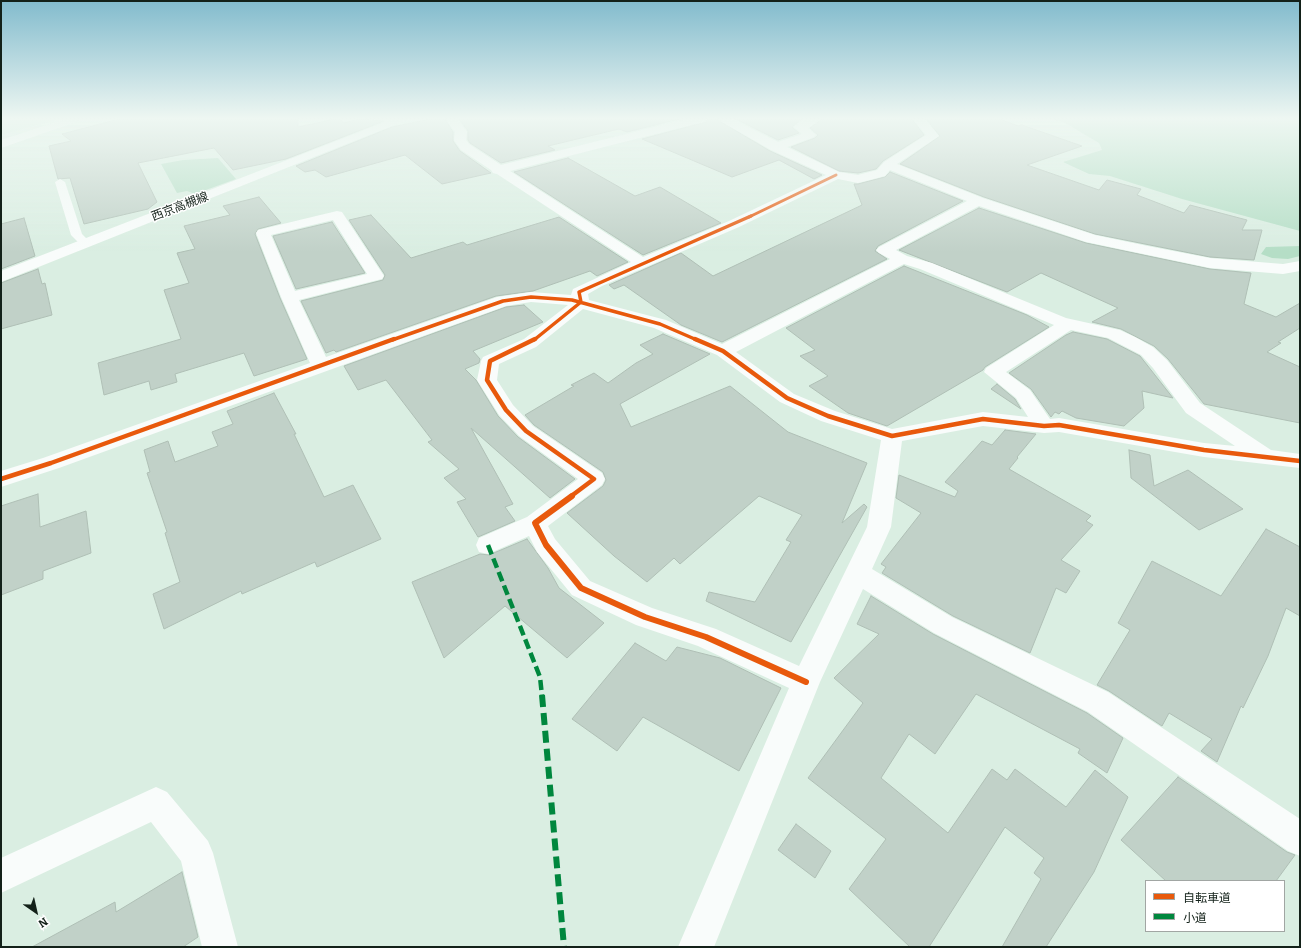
<!DOCTYPE html>
<meta charset="utf-8">
<style>
body{margin:0}
#map{position:relative;width:1301px;height:948px;overflow:hidden;background:#daeee2;font-family:Bitter,"Noto Sans JP",serif}
canvas{display:block}
.frame{position:absolute;inset:0;border:2px solid #132119;pointer-events:none}
.legend{position:absolute;left:1145px;top:880px;width:140px;height:52px;box-sizing:border-box;background:#fff;border:1px solid #a1a6a3;margin:0;padding:5px 7px;list-style:none;font-size:12px;color:#132119}
.legend li{display:flex;align-items:center;gap:8px;height:20px}
.legend b{width:20px;border:1px solid #a1a6a3}
.north{position:absolute;left:16px;top:892px;width:40px;height:40px;-webkit-text-stroke:3px #fff;paint-order:stroke;rotate:146deg;font-size:11px;font-weight:700;line-height:16px;text-align:center;color:#132119}
.north::after{content:'';display:block;margin:auto;width:14px;height:18px;background:#132119;clip-path:polygon(50% 0,100% 100%,50% 72%,0 100%)}
</style>
<div id="map">
<canvas width="1301" height="948"></canvas>
<div class="frame"></div>
<ul class="legend">
<li><b style="height:5px;background:#e8590c"></b>自転車道</li>
<li><b style="height:5px;background:#00873e"></b>小道</li>
</ul>
<div class="north">N</div>
</div>
<script>
const ctx = document.querySelector('canvas').getContext('2d');
ctx.lineJoin = 'round';
function paint(path, color) {
  ctx.fillStyle = color;
  ctx.fill(path, 'evenodd');
}
function poly(rows) {
  const path = new Path2D();
  for (const r of rows) {
    path.moveTo(r[0], r[1]);
    for (let i = 2; i < r.length; i += 2) path.lineTo(r[i], r[i + 1]);
  }
  return path;
}
function trace(path, color, width, dash) {
  ctx.strokeStyle = color;
  ctx.lineWidth = width;
  ctx.lineCap = dash ? 'butt' : 'round';
  ctx.setLineDash(dash || []);
  ctx.stroke(path);
}
function write(font, color, halo, rows, align = 'center') {
  ctx.font = font + ' Bitter,"Noto Sans JP",serif';
  ctx.lineWidth = 3;
  ctx.setLineDash([]);
  ctx.textBaseline = 'middle';
  ctx.strokeStyle = halo;
  ctx.fillStyle = color;
  for (const [text, x, y, turn = 0] of rows) {
    ctx.save();
    ctx.translate(x, y);
    ctx.rotate((+turn || 0) * Math.PI / 180);
    ctx.textAlign = isNaN(turn) ? turn : align;
    if (halo) ctx.strokeText(text, 0, 0);
    ctx.fillText(text, 0, 0);
    ctx.restore();
  }
}
paint(poly([
 [1,119,59,119,1,135]
]), '#cef0db');
paint(poly([
 [1053,119,1300,119,1300,231,1182,199,1110,176,1089,174,1063,162,1102,150,1099,143,1065,123],
 [218,158,236,179,195,194,187,191,177,193,161,164,183,160],
 [1300,246,1300,256,1288,259,1272,258,1261,254,1266,247]
]), '#b5dec6');
const building = poly([
 [119,119,298,119,298,127,335,119,340,119,344,123,359,119,384,121,286,159,233,170,214,148,138,163,157,202,148,209,84,224,70,178,58,179,49,146,71,141,62,134,119,119],
 [430,119,445,119,453,132,453,141,460,151,491,173,442,184,405,155,326,177,315,170,305,172,296,166,392,127,430,119],
 [459,119,679,119,627,132,619,129,548,146,555,150,501,163,470,143,468,140,468,131,459,119],
 [708,119,716,119,770,151,822,175,814,179,779,160,732,177,642,139,706,122,708,119],
 [736,119,802,119,792,127,799,133,778,140,736,119],
 [822,119,912,119,924,135,883,161,876,169,858,173,839,171,791,147,815,138,818,135,810,128,822,119],
 [926,119,1000,119,1018,126,1022,125,1082,146,1027,165,1099,190,1107,180,1141,189,1137,195,1184,213,1190,205,1247,220,1242,230,1262,230,1254,260,1210,257,1095,234,984,197,900,164,940,136,926,119],
 [568,158,635,196,660,187,721,223,643,255,514,172,568,158],
 [890,172,963,201,878,246,875,251,887,259,722,342,681,325,624,285,614,289,609,285,681,253,713,276,862,205,854,184,858,184,885,177,890,172],
 [259,197,281,223,258,229,255,234,280,298,307,359,254,376,244,353,175,374,177,382,151,390,149,381,104,395,98,363,181,339,164,290,189,283,177,253,195,249,184,226,230,215,223,206,259,197],
 [979,208,1086,243,1210,269,1251,273,1244,304,1276,317,1300,303,1300,328,1278,342,1281,343,1267,352,1300,367,1300,423,1204,404,1168,359,1154,346,1121,329,1092,322,1118,308,1041,273,1007,292,899,250,979,208],
 [371,215,411,258,463,242,467,245,559,217,628,262,597,276,590,271,533,291,496,296,336,352,334,350,326,353,301,301,383,280,385,275,349,220,371,215],
 [24,218,35,256,1,269,1,224,24,218],
 [332,222,365,273,296,289,273,236,332,222],
 [904,266,1027,315,1049,327,985,367,983,370,887,426,848,413,809,386,828,376,800,356,815,350,786,328,904,266],
 [38,269,42,284,45,283,52,315,1,329,1,283,38,269],
 [524,305,543,322,473,351,480,359,479,363,465,369,476,380,498,416,518,437,575,479,550,498,471,428,513,504,505,507,515,521,478,537,457,502,466,499,444,478,459,469,428,442,432,440,386,380,358,390,344,366,506,307,524,305],
 [1073,332,1107,339,1140,356,1173,398,1142,391,1144,408,1124,426,1076,418,1062,411,1059,414,1055,412,1051,417,1031,389,1009,373,1066,335,1073,332],
 [663,334,710,354,620,404,631,427,730,386,788,432,867,463,842,523,864,504,867,507,791,642,706,601,709,592,755,602,791,542,786,540,802,515,759,496,680,564,674,558,647,582,614,556,567,513,603,486,606,480,603,472,534,425,525,415,574,386,571,385,594,373,608,383,636,363,653,354,640,345,663,334],
 [997,384,1015,399,1021,409,991,389,997,384],
 [274,393,296,434,294,434,324,497,353,485,381,539,317,567,315,562,242,594,241,591,164,629,153,594,180,582,165,533,167,532,147,473,150,472,144,450,168,441,175,462,218,446,212,432,233,424,227,411,274,393],
 [1005,430,1036,434,1017,457,1018,458,1009,469,1091,516,1086,521,1093,525,1061,560,1080,571,1066,593,1056,588,1030,653,953,616,882,573,886,567,881,564,921,513,896,498,899,475,955,497,958,491,945,482,982,441,992,445,1005,430],
 [1129,450,1150,455,1154,486,1188,470,1243,509,1199,530,1131,478,1129,450],
 [38,494,40,527,86,511,91,553,43,571,43,579,1,595,1,506,38,494],
 [1266,529,1300,547,1300,616,1286,608,1268,656,1243,708,1241,706,1217,762,1201,751,1212,739,1169,713,1162,726,1109,691,1097,685,1130,630,1118,623,1152,561,1221,596,1266,529],
 [527,539,548,568,559,588,604,623,567,658,505,606,444,658,412,582,480,554,489,555,527,539],
 [871,596,933,634,1087,713,1123,738,1107,773,1078,753,1080,749,976,694,935,754,909,734,881,778,948,833,992,769,1007,780,1015,769,1066,807,1095,770,1128,797,1094,872,1046,947,1002,947,1041,879,1034,873,1044,858,1005,827,929,947,910,947,849,889,886,839,808,778,863,703,834,678,879,634,857,624,871,596],
 [635,643,666,661,677,647,720,658,781,688,739,771,643,717,617,751,572,719,635,643],
 [1178,777,1287,852,1295,855,1276,881,1166,881,1121,840,1178,777],
 [796,824,831,851,815,878,778,850,796,824],
 [182,872,198,937,183,947,32,947,115,902,116,912,182,872]
]);
paint(building, '#c1d1c8');
trace(building, '#afbfb5', 1);
paint(poly([
 [60,179,65,182,82,234,92,244,90,246,82,246,71,235,55,182,60,179]
]), '#f9fcfb');
paint(poly([
 [446,119,457,119,467,132,466,140,469,144,501,165,687,119,707,119,706,121,510,171,643,257,729,221,826,175,771,150,717,119,732,119,778,142,802,134,794,127,796,125,806,119,821,119,808,128,816,135,814,137,787,147,839,172,858,175,877,170,884,162,926,135,913,119,924,119,939,136,897,164,983,198,1095,235,1148,246,1210,258,1283,264,1300,261,1300,271,1283,274,1210,268,1086,242,979,206,896,250,907,256,932,263,1066,318,1120,330,1135,337,1153,347,1167,360,1200,403,1271,450,1300,454,1300,468,1204,457,1059,432,1044,433,983,426,902,441,891,527,872,569,952,617,1108,692,1300,819,1300,856,1288,851,1088,712,934,633,863,589,820,682,714,947,678,947,789,688,698,646,636,625,572,595,537,552,529,536,488,554,479,552,476,545,479,538,527,517,578,479,519,436,499,415,477,380,481,361,483,357,524,339,568,305,531,302,506,306,59,468,1,487,1,471,43,458,310,363,281,297,256,233,258,230,337,211,342,212,384,276,382,279,299,300,326,357,497,297,531,292,571,295,573,289,631,262,497,174,493,173,491,170,461,150,454,140,455,132,446,119],
 [890,170,967,201,879,247,876,250,879,253,890,259,722,344,666,320,589,300,588,294,602,286,739,227,838,179,858,183,885,176,890,170],
 [333,220,367,274,295,291,271,235,333,220],
 [904,264,920,269,1054,325,986,368,984,372,1016,398,1028,417,983,412,892,429,835,411,794,394,736,352,904,264],
 [583,309,654,328,717,355,780,402,821,421,881,440,867,527,799,666,716,629,652,608,590,581,555,539,548,526,602,485,605,479,602,473,533,426,513,405,497,380,499,364,536,347,583,309],
 [1071,330,1108,338,1141,355,1153,368,1186,413,1235,446,1204,443,1059,418,1050,419,1030,390,1006,372,1071,330],
 [156,787,167,792,208,841,213,853,238,947,202,947,181,861,151,822,1,893,1,858,156,787]
]), '#f9fcfb');
paint(poly([
 [66,119,84,119,1,148,1,140,66,119]
]), '#f9fcfb');
paint(poly([
 [393,119,409,119,1,282,1,271,393,119]
]), '#f9fcfb');
trace(poly([
 [488,545,540,677,542,696]
]), '#00873e', 4.5, [10, 4.5]);
trace(poly([
 [542,695,564,947]
]), '#00873e', 6, [12, 6]);
trace(poly([
 [749,217,836,175]
]), '#e8590c', 3);
trace(poly([
 [392,340,503,301,531,297,572,300,660,324,697,340],
 [534,340,581,302,579,292,751,216]
]), '#e8590c', 3.5);
trace(poly([
 [535,339,490,361,487,380,506,410,526,431,594,479,570,497],
 [695,339,723,351,787,398,828,416,892,436,983,419,1044,426,1059,425,1204,450,1300,461],
 [1,479,51,463,394,339]
]), '#e8590c', 4.5);
trace(poly([
 [572,496,535,523,546,545,581,588,645,617,706,637,806,682]
]), '#e8590c', 6);
const sky = ctx.createLinearGradient(0, 0, 0, 252);
sky.addColorStop(0, '#82bbcd');
sky.addColorStop(0.47, '#eef7f2');
sky.addColorStop(1, '#eef7f200');
ctx.fillStyle = sky;
ctx.fillRect(0, 0, 1301, 252);
write('12px', '#132119', '#fff', [
 ["西京高槻線",180,207,-21]
]);
</script>
